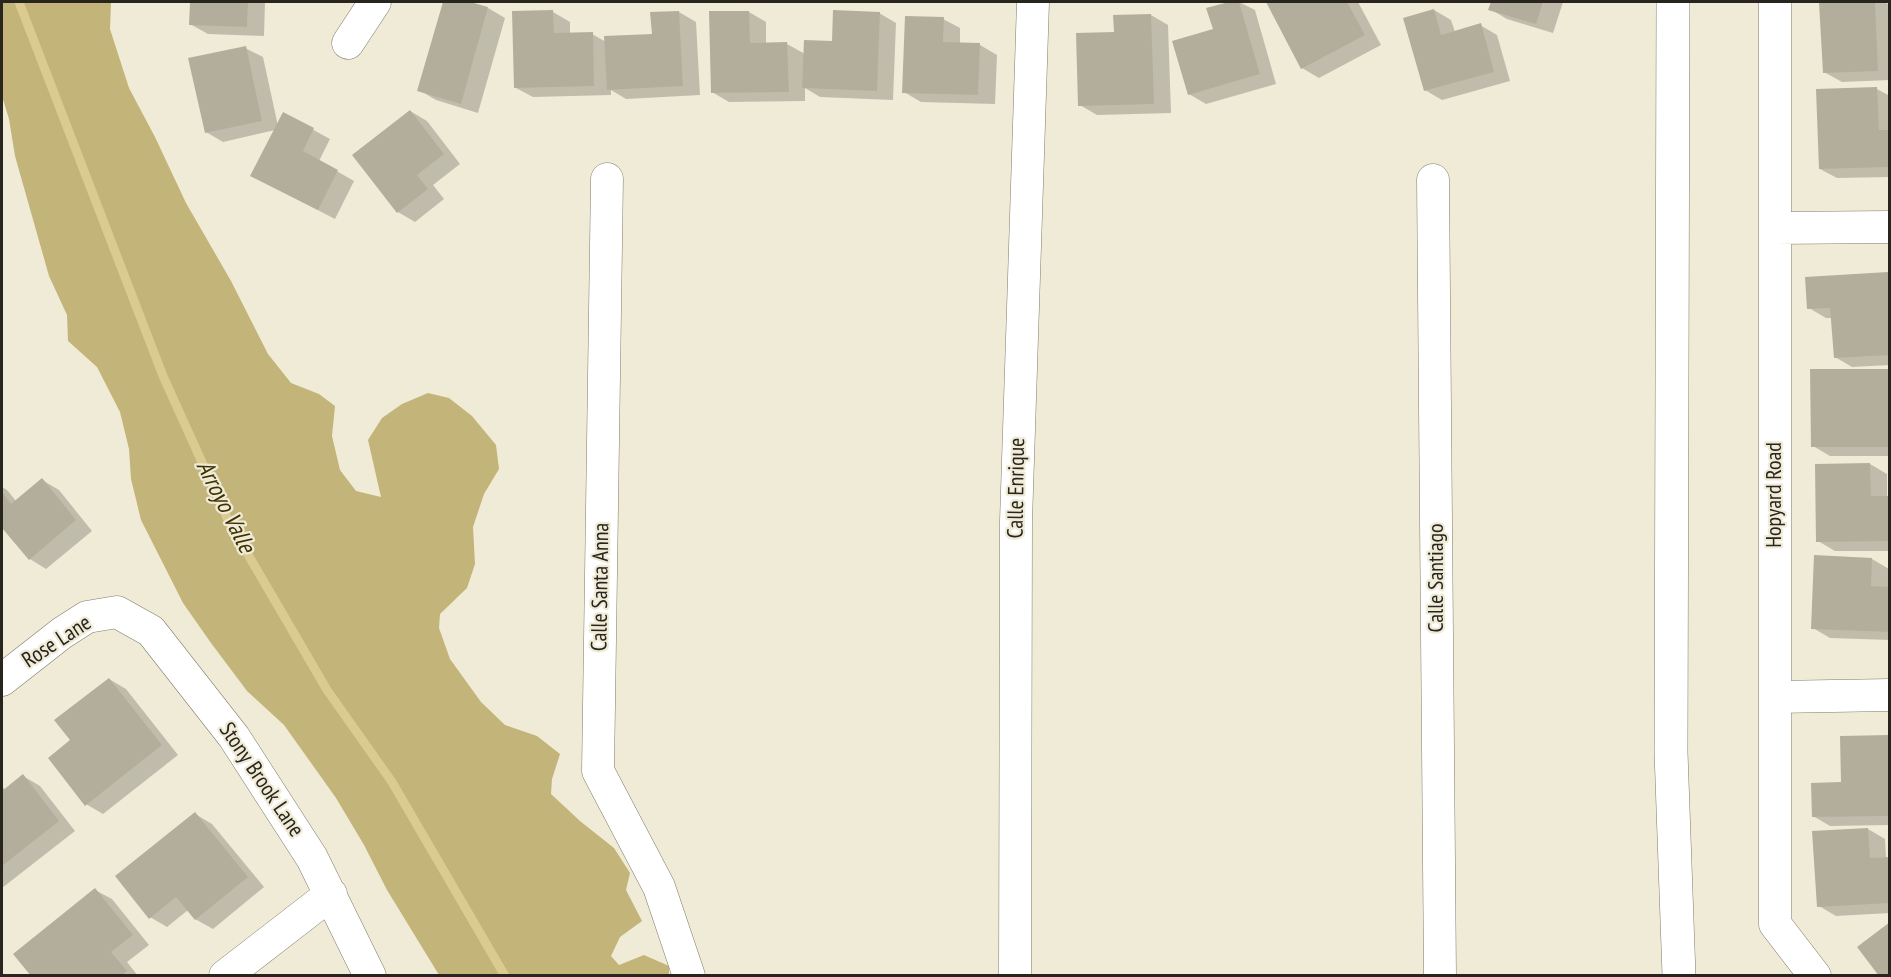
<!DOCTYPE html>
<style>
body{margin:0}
#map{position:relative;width:1891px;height:977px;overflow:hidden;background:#f0ebd7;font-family:"PT Sans Narrow",sans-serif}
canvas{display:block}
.frame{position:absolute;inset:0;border:3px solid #27251e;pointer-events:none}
</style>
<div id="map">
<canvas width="1891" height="977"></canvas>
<div class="frame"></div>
</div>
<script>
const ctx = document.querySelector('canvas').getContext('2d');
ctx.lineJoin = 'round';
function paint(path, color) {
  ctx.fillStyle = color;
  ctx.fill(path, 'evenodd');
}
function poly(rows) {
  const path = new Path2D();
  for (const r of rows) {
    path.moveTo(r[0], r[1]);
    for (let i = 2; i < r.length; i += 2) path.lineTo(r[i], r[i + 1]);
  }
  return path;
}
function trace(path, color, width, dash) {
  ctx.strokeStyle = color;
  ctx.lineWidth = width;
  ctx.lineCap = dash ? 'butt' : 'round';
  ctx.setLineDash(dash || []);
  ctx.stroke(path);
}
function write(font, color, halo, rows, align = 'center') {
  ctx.font = font + ' "PT Sans Narrow",sans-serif';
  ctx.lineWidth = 4.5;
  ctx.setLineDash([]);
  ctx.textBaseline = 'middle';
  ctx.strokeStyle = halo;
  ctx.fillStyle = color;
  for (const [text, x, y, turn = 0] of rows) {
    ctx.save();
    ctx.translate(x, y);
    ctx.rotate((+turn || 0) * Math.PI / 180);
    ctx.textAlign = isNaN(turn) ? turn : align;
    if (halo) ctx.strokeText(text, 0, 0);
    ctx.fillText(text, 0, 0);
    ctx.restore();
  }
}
paint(poly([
 [2,2,111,2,110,29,129,88,155,137,186,203,231,281,268,354,291,383,319,394,335,406,332,436,340,470,356,491,381,497,368,440,382,418,402,404,428,393,449,398,472,416,496,445,499,469,484,494,473,527,475,564,467,588,440,614,439,628,450,659,481,702,505,725,537,736,560,754,552,779,551,794,580,821,614,848,630,873,626,890,642,921,620,937,611,956,619,965,644,955,669,966,669,975,439,975,387,890,364,845,336,798,284,725,247,691,211,643,183,603,141,520,131,479,129,449,120,412,97,367,68,341,67,315,49,276,15,156,9,119,2,96]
]), '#c3b47a');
paint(poly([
 [191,2,265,2,264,36,208,34,190,24],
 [444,2,464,2,488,8,505,18,478,113,436,100,419,90],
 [1235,2,1239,2,1255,10,1276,84,1206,104,1189,94,1214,30,1208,9],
 [1267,2,1358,2,1381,45,1319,78,1302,68],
 [1492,2,1563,2,1553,33,1507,19,1490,9],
 [1821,2,1884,2,1890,5,1890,80,1842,82,1824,72],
 [1434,10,1451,20,1455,32,1480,25,1497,35,1510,81,1442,100,1425,90],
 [553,12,570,22,570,34,592,34,606,42,653,35,679,12,696,22,700,95,626,99,611,90,611,95,533,97,516,88],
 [749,12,766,22,766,44,787,44,805,54,833,42,879,13,896,23,893,100,820,97,805,88,805,101,729,102,712,92],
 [1151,15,1168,25,1171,113,1097,115,1080,105,1116,33],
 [943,19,960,28,960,44,980,45,997,55,995,104,921,102,904,92],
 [245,48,263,57,278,126,284,114,330,139,319,161,354,181,335,219,269,185,275,130,223,142,206,132],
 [1877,89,1890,96,1890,177,1837,178,1820,169],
 [410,111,427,121,460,164,433,185,444,199,415,222,398,212],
 [1887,273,1890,274,1890,365,1852,367,1835,357,1832,318,1826,318,1809,308],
 [1890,371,1890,456,1830,456,1813,446],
 [1870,464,1887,474,1887,497,1890,497,1890,551,1835,551,1818,541],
 [42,480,59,490,92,531,46,569,30,559,2,525,2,487,7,490,16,501],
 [1872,559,1889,569,1890,640,1830,638,1813,628],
 [109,679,126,689,178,755,103,814,86,804,72,740],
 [1890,737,1890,825,1830,826,1813,816,1843,783],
 [23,776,40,786,75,831,2,888,2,786,5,790],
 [195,814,212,824,264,887,213,929,195,919,188,910,167,927,150,917],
 [1868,829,1885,839,1886,858,1890,858,1890,913,1836,916,1819,906],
 [95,890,112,899,149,945,127,962,138,976,33,976]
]), '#0003');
trace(poly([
 [19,2,163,376,229,522,327,690,392,782,505,976]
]), '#dbcb91', 9);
paint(poly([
 [190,2,248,2,247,27,189,25],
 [443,2,470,2,488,7,461,104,417,91],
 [1229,2,1239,2,1260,74,1188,95,1172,41,1213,29,1206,8],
 [1266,2,1347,2,1365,35,1301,69],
 [1491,2,1543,2,1536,24,1488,10],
 [1819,2,1875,2,1878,71,1823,73],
 [1434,9,1441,35,1481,23,1494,72,1424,91,1403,18],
 [553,10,554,33,593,32,594,86,514,88,512,11],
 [833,10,880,12,877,91,802,88,804,40,832,41],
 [679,11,683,86,607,90,604,36,652,34,650,12],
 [709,11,749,11,750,43,787,42,789,92,711,93],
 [1151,14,1154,104,1078,106,1076,33,1114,32,1113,15],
 [905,16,944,17,943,42,980,43,978,95,902,93],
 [246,46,262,121,205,133,188,58],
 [1877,87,1879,130,1890,130,1890,167,1819,169,1816,89],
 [410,110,444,154,417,175,428,189,397,213,352,155],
 [283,112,314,128,303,151,338,170,318,210,250,176],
 [1888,272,1890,355,1834,358,1830,308,1807,309,1805,277],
 [1810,369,1890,369,1890,447,1811,447],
 [1870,463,1871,496,1890,496,1890,541,1816,542,1815,464],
 [42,478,76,520,29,560,2,528,2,492,11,504],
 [1814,555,1872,558,1871,586,1890,587,1890,632,1811,629],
 [109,678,162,745,85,806,48,758,70,740,54,720],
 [1890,735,1890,816,1812,817,1811,783,1841,782,1840,736],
 [23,774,59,821,2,866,2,791],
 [195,812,248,877,195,920,176,897,149,919,115,876],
 [1868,828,1870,858,1890,857,1890,903,1817,907,1812,831],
 [95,888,133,935,111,952,127,971,121,976,31,976,13,954],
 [1890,922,1890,976,1879,976,1857,947]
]), '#b3ae9b');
const street = poly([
 [1775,2,1775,924,1815,976],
 [348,43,375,2],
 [607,179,598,771,659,887,689,976],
 [1433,180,1440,976],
 [1775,228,1890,227],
 [2,680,62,633,87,617,117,612,151,631,234,737,312,858,370,976],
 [1775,697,1890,695],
 [225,976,331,894],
 [1015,976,1016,521,1033,2]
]);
const secondary = poly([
 [1673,2,1671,752,1679,976]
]);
trace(street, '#807b69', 33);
trace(secondary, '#807b69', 34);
trace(street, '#fff', 32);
trace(secondary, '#fff', 33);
write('22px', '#27251e', '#f0ebd7', [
 ["Calle Enrique",1017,488,-89],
 ["Hopyard Road",1775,495,-90],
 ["Calle Santiago",1437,578,-90],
 ["Calle Santa Anna",601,587,-89],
 ["Rose Lane",57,642,-33],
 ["Stony Brook Lane",261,780,56]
]);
write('italic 24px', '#3e3202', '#f0ebd7', [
 ["Arroyo Valle",225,507,63]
]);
</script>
